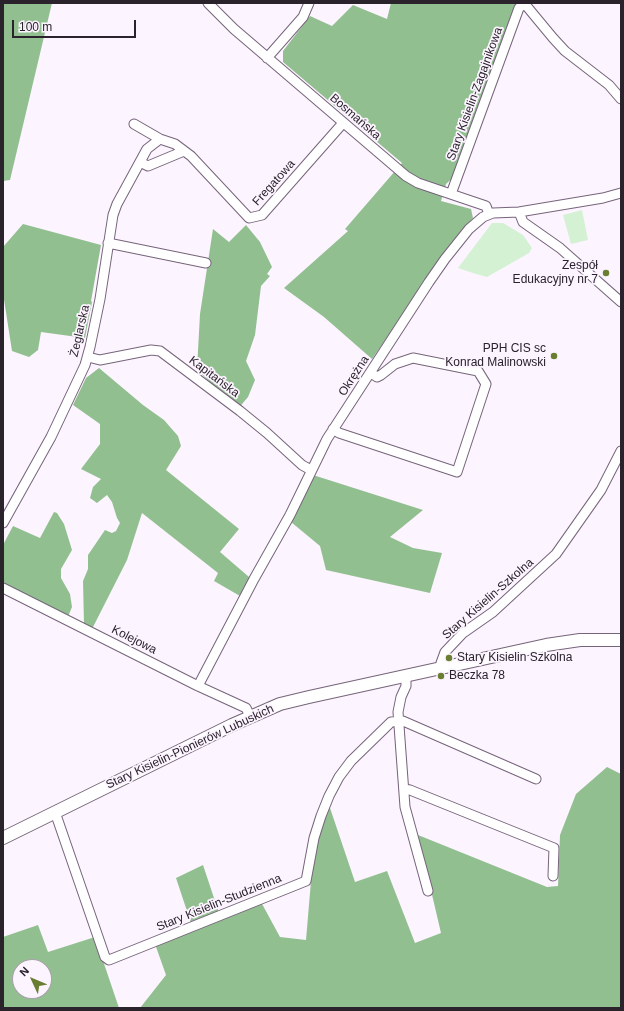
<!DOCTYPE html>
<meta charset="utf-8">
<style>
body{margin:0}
#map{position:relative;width:624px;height:1011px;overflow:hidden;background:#fcf4fe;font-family:Arial,sans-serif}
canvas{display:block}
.frame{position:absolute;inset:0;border:4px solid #2a232c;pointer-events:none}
.north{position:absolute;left:12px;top:959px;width:40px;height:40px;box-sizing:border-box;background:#fcf4fe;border:1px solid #a8a0aa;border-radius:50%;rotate:314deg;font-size:11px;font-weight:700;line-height:16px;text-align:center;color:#2a232c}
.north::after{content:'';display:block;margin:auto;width:14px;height:18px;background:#697e30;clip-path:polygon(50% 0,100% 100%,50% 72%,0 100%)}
.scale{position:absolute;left:12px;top:20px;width:124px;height:18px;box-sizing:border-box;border:2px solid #2a232c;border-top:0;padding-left:5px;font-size:12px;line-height:14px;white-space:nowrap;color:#2a232c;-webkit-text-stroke:3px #fcf4fe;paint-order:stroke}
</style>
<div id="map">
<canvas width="624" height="1011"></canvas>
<div class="frame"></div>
<div class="north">N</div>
<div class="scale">100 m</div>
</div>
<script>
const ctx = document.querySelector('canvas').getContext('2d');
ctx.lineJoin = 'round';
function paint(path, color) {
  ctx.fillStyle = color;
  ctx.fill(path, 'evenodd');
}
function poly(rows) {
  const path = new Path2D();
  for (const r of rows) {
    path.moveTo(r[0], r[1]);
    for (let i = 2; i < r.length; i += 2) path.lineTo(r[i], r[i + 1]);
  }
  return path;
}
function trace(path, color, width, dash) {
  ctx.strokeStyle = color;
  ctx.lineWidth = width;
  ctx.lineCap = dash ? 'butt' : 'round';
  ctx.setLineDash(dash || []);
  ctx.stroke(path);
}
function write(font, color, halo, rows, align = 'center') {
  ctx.font = font + ' Arial,sans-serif';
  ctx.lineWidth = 3.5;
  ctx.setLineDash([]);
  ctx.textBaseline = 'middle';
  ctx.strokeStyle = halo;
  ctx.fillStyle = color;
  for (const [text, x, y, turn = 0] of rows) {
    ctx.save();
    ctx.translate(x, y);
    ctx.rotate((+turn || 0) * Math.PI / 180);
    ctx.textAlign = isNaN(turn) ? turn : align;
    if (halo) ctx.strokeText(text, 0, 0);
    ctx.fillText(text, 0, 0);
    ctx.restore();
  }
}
paint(poly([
 [582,210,588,240,571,244,563,215],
 [492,223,503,223,523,235,532,248,529,253,487,277,476,274,458,268]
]), '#d4f1d3');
paint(poly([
 [3,3,52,3,10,180,3,181],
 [391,3,518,3,455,176,446,184,441,201,471,209,473,218,451,245,372,359,324,317,284,288,348,231,345,229,402,163,283,62,283,51,310,16,332,26,353,5,387,19],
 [23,224,101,245,91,301,92,302,85,338,41,332,38,350,29,357,12,351,3,293,3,247],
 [246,225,260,242,272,267,267,274,270,276,261,286,255,335,246,361,255,380,248,397,237,410,197,369,200,314,213,229,229,242],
 [99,368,143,405,164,420,178,436,181,446,166,470,239,529,220,552,256,583,247,600,214,581,218,573,142,513,127,560,92,629,84,625,83,581,88,569,88,555,105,530,112,533,116,531,120,523,117,518,112,502,107,495,97,503,90,498,93,487,101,479,81,469,100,444,100,424,73,405,86,378],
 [313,475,423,510,390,537,413,548,442,553,430,593,326,570,320,546,291,522],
 [54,512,57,513,64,524,72,550,61,569,61,578,70,594,72,607,67,619,3,586,3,545,13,526,40,538],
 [607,767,621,774,621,1008,140,1008,166,975,155,944,191,923,176,878,203,865,219,913,261,902,280,937,306,940,311,881,318,839,329,805,355,882,387,871,415,943,441,933,418,835,547,887,558,886,560,835,576,794],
 [38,925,48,952,95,937,119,1008,3,1008,3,937],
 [20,967,44,967,44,991,20,991]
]), '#92bf90');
const minor = poly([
 [208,3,234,29,406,176,418,183,486,206,489,214],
 [524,3,553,38,565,51,609,85,621,99],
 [267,58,303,17,309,3],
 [134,124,160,139,175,144,191,156,249,218,262,215,343,123],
 [140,162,148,166,184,151],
 [451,194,519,8,524,4],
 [519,212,523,222,560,248,621,302],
 [108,243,206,263],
 [88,357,100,360,151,350,160,351,240,411,267,433,302,465,311,470],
 [333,429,339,433,457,472,486,384,478,371,413,358,395,364,381,375,377,377,371,373],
 [3,523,51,437,85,365,90,347,100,299,113,215,117,204,147,149,160,139],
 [3,588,198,686,246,708,250,716],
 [442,668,441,663,445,652,463,633,493,612,556,554,601,490,621,451],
 [406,676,406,686,401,697,398,712,405,807,428,891],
 [198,686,254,579,290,515,327,439,429,282,445,259,469,229,483,217,493,213,519,212,603,198,621,193],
 [404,789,410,790,554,848,553,876],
 [55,812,105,957,109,960,306,881,314,838,321,816,329,796,339,777,351,761,391,722,403,721,536,779]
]);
const tertiary = poly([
 [3,838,232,725,280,704,309,697,546,645,580,640,621,640]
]);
trace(minor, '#76647b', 11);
trace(tertiary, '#76647b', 14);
trace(minor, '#fff', 9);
trace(tertiary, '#fff', 12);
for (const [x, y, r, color] of [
 [606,273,4,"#697e30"],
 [554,356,4,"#697e30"],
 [449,658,4,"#697e30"],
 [441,676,4,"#697e30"]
]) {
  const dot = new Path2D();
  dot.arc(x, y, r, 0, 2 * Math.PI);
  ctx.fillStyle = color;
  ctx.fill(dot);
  trace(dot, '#fcf4fe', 1.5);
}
write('12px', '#2a232c', '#fcf4fe', [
 ["Stary Kisielin-Zagajnikowa",475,94,-70],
 ["Bosmańska",355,117,41],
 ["Fregatowa",274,183,-48],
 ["Żeglarska",80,331,-77],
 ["Okrężna",354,376,-57],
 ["Kapitańska",214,377,37],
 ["Stary Kisielin-Szkolna",488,599,-41],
 ["Kolejowa",134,640,27],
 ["Stary Kisielin-Pionierów Lubuskich",190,747,-25],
 ["Stary Kisielin-Studzienna",219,903,-22]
]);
write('12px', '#2a232c', '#fcf4fe', [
 ["Zespół",598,266],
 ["Edukacyjny nr 7",598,280],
 ["PPH CIS sc",546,349],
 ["Konrad Malinowski",546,363],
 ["Stary Kisielin Szkolna",457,658,"left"],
 ["Beczka 78",449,676,"left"]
], 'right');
</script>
